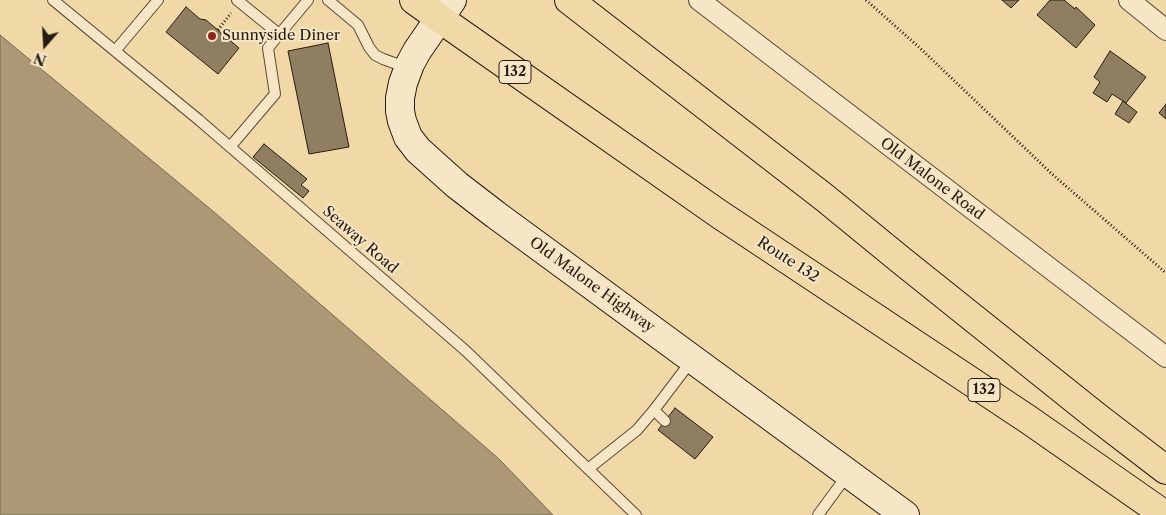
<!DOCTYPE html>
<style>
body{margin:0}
#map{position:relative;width:1166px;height:515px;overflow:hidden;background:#f1d8a7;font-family:"Libre Caslon Text",serif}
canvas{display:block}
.north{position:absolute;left:20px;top:20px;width:50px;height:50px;-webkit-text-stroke:4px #f6e6c6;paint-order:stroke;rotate:199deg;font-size:14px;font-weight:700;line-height:20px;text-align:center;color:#271c13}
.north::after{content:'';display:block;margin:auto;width:18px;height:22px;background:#271c13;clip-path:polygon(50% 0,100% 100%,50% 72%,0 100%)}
</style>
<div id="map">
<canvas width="1166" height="515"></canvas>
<div class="north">N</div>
</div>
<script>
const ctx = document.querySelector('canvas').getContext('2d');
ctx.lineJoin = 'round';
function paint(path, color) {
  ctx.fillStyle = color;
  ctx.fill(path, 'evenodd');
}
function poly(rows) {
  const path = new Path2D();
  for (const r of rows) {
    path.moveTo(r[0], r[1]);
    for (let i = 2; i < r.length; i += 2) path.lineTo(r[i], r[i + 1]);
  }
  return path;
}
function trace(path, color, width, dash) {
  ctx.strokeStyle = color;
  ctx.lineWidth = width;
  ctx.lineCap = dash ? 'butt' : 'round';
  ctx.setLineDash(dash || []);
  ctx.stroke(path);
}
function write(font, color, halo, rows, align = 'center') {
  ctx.font = font + ' "Libre Caslon Text",serif';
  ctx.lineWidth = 4;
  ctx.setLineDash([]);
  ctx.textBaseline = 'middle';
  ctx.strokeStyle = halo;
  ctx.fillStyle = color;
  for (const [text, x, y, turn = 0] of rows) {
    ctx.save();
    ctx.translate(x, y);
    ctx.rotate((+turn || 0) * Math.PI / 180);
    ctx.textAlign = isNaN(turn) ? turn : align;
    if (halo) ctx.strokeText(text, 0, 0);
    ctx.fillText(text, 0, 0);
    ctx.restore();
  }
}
const water = poly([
 [0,35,214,212,499,459,553,515,0,515,0,35]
]);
paint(water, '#ac9875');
trace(water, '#77664e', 1);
const building = poly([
 [1002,0,1019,0,1011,8,1002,0],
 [1050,0,1064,0,1075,9,1076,7,1095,25,1076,48,1037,15,1050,0],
 [186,7,200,19,206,20,239,48,218,74,166,32,186,7],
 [328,43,349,147,309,154,288,51,328,43],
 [1110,51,1120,58,1146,77,1126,103,1112,94,1107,102,1093,93,1100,82,1094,77,1110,51],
 [1123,101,1137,112,1129,123,1115,114,1123,101],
 [1166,104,1166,119,1159,113,1166,104],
 [264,144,307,179,301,185,309,191,303,198,253,157,264,144],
 [675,408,713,437,695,459,658,430,675,408]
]);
paint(building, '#907e60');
trace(building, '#271c13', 1);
const lane = poly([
 [53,0,199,120,466,351,636,515],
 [237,0,279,34],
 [328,0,358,25,369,47,375,55,383,59,408,68],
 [115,51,158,0],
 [230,147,275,94,268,48,308,0],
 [654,410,665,421],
 [588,469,637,430,654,410,692,360],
 [818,515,848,474]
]);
const street = poly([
 [699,0,1166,357],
 [1129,0,1166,30]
]);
const secondary = poly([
 [452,0,417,51,410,64,403,83,400,98,400,111,402,121,408,137,418,150,457,185,496,215,905,515]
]);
const highway = poly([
 [414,0,439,18,719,214,1029,420,1165,515],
 [569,0,825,198,902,261,1097,417,1166,470]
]);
trace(lane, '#5a4b38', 12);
trace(street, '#5a4b38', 22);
trace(secondary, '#271c13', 30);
trace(highway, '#271c13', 30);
trace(poly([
 [866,0,921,49,1052,174,1166,273],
 [218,30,231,13]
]), '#271c13', 3, [1, 2.5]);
trace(lane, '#f6e6c6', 10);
trace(street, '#f6e6c6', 20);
trace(secondary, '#f6e6c6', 28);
trace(highway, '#f1d8a7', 28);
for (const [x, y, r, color] of [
 [212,36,5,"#8f2418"]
]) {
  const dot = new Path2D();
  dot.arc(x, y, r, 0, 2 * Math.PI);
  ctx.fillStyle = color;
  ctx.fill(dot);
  trace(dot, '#f6e6c6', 2);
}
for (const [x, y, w] of [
 [515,72,32],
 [984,390,32]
]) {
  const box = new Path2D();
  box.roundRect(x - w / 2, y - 11.5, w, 23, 4);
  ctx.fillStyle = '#f6e6c6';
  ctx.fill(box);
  trace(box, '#271c13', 1);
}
write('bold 14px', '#271c13', null, [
 ["132",515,72],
 ["132",984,390]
]);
write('15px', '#271c13', '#f6e6c6', [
 ["Sunnyside Diner",222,36]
], 'left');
write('15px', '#271c13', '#f6e6c6', [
 ["Old Malone Road",932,179,37],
 ["Seaway Road",360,240,41],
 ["Route 132",788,260,33],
 ["Old Malone Highway",592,285,36]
]);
</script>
